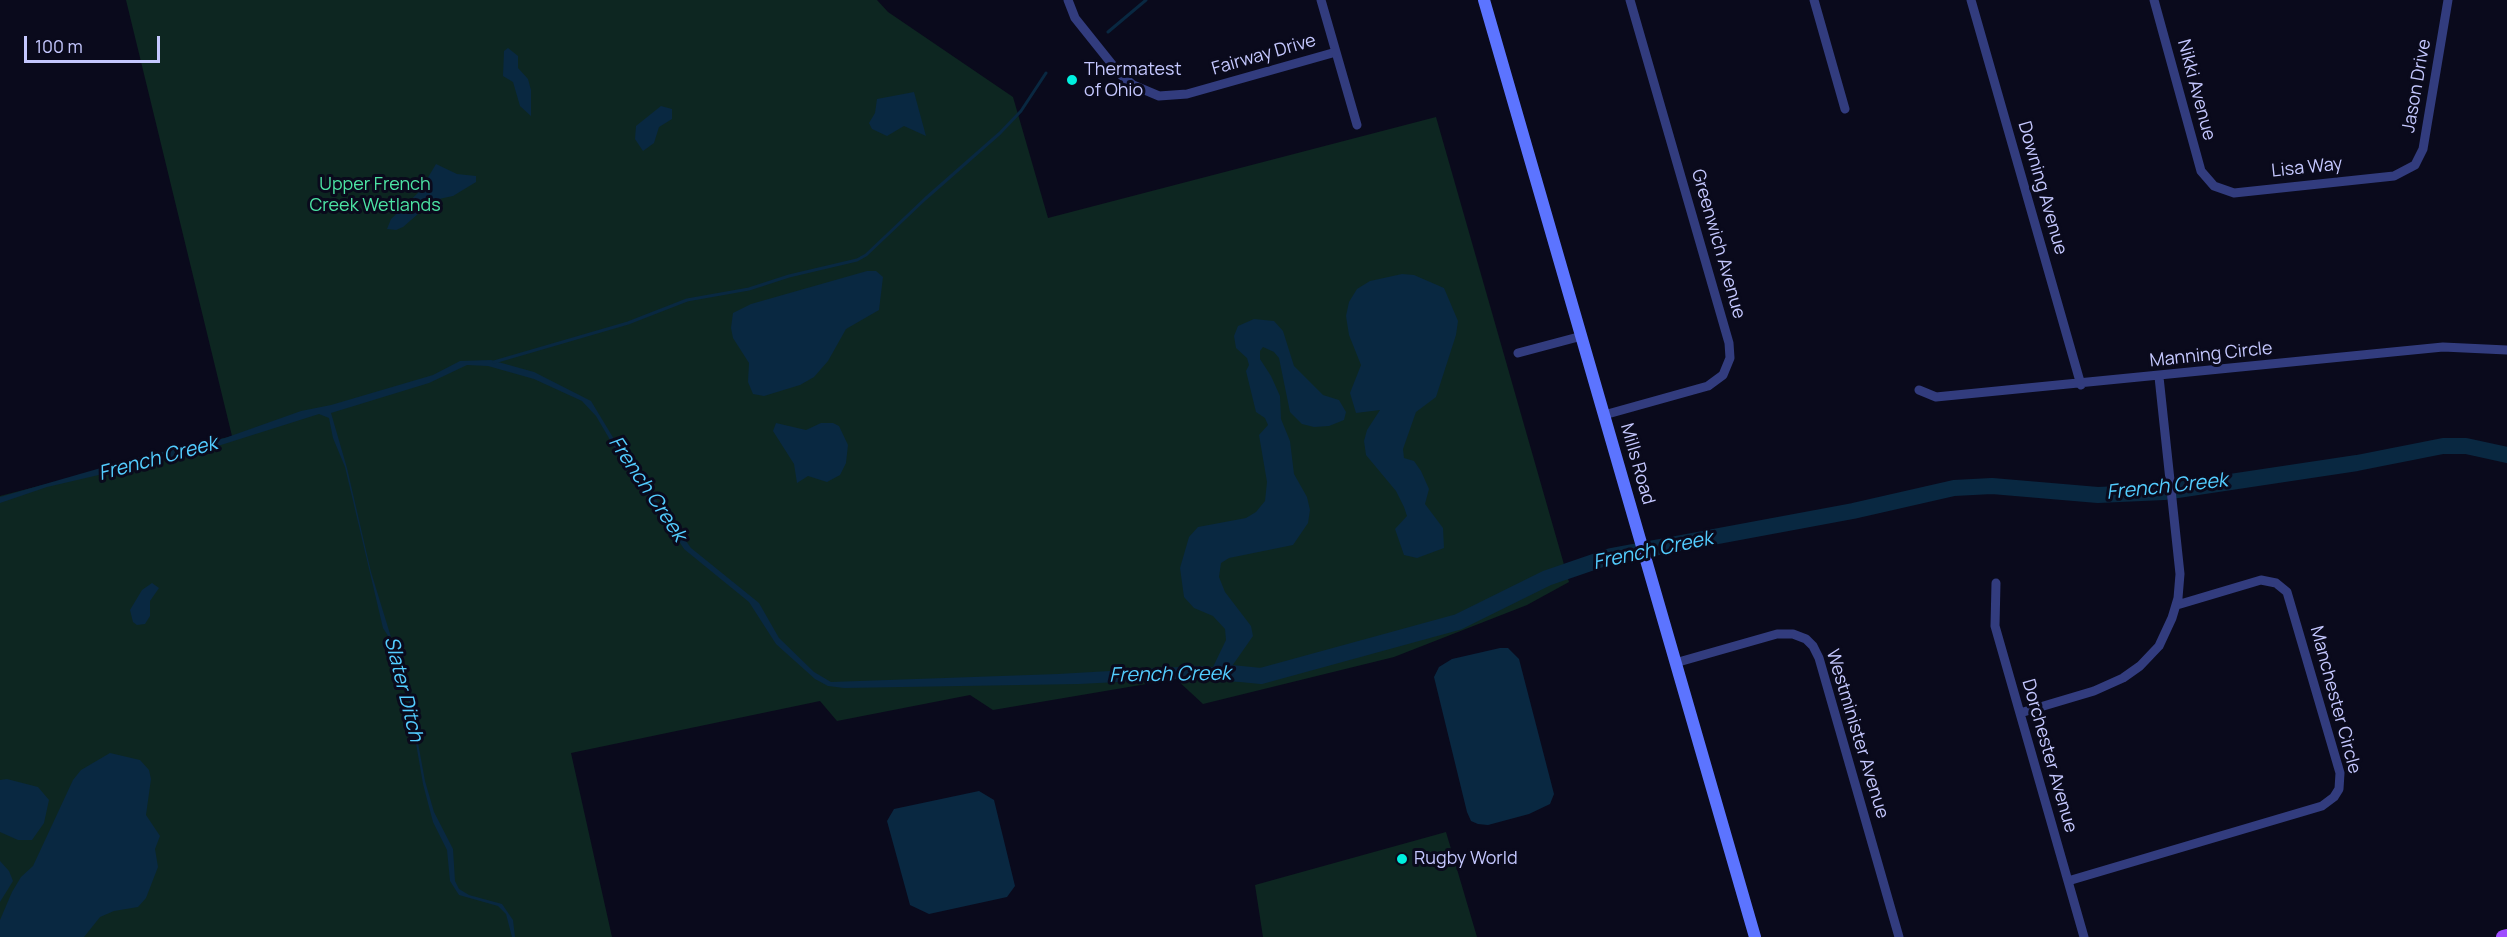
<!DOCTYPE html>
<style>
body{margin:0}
#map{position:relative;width:2507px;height:937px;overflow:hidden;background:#0a0a1c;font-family:Manrope,sans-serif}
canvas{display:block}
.scale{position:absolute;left:24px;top:36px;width:136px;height:27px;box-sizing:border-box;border:3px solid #c5c8ff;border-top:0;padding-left:8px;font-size:18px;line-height:21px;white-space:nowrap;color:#c5c8ff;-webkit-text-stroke:4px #0a0a1c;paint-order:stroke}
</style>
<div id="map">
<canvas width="2507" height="937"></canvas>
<div class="scale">100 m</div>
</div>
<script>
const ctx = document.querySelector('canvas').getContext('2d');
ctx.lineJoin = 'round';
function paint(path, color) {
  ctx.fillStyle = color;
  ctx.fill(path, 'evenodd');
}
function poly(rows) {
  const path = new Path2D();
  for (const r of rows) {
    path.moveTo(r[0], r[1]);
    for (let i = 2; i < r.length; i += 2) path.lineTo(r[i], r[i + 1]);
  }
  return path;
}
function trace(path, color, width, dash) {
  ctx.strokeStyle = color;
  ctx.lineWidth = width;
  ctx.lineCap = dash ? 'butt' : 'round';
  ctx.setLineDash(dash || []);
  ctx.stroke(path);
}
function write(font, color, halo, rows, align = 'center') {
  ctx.font = font + ' Manrope,sans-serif';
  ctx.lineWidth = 6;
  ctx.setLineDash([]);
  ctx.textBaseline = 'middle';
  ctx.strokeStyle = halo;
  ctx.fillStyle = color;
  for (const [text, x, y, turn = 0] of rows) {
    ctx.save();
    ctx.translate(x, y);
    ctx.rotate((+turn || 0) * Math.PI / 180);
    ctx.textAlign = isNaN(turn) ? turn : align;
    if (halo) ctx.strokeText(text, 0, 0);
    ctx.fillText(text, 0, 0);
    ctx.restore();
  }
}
paint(poly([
 [126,0,877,0,888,12,1013,97,1048,218,1436,117,1569,582,1527,605,1394,657,1203,704,1176,679,993,710,970,695,837,721,820,701,571,753,612,937,0,937,0,496,232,436],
 [1446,832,1477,937,1263,937,1255,885]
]), '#0d2621');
paint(poly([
 [508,48,518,56,518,68,528,79,531,90,531,116,520,106,513,82,503,76,504,51],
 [914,92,926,136,904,126,887,136,872,129,869,123,875,113,877,99],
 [661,106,672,109,672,119,659,127,654,143,643,151,635,139,636,126],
 [436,164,457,174,476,176,476,182,453,196,434,200,403,227,396,230,387,229,391,219,420,191],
 [867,271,876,271,883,277,879,310,846,329,828,361,814,377,800,385,764,396,753,394,748,382,749,363,733,338,731,328,733,313,751,304],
 [1402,274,1414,275,1444,288,1458,321,1456,335,1436,397,1416,412,1403,449,1404,458,1414,461,1421,471,1429,489,1425,504,1443,528,1444,548,1417,558,1404,555,1395,529,1407,516,1404,507,1396,491,1366,455,1364,441,1367,430,1380,410,1356,413,1350,393,1361,365,1349,335,1346,316,1349,302,1357,289,1370,281],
 [1254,319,1274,321,1283,331,1294,366,1323,395,1339,400,1346,412,1344,420,1329,426,1314,427,1302,424,1290,412,1279,358,1274,352,1263,347,1260,351,1260,359,1271,376,1280,396,1281,419,1290,441,1294,474,1307,497,1310,510,1308,523,1293,545,1229,558,1221,563,1219,577,1225,592,1251,626,1253,636,1230,669,1255,671,1253,682,1176,679,1079,684,844,688,828,686,815,679,776,644,749,602,684,549,664,518,626,467,596,416,582,401,534,379,488,366,467,365,429,383,331,413,347,468,371,572,410,699,425,781,434,812,453,849,455,881,459,889,469,895,502,904,513,920,515,937,512,937,506,914,498,906,459,895,450,881,447,850,433,822,423,784,408,697,390,639,383,628,345,467,333,438,329,418,319,414,202,451,47,487,0,503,0,497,132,459,225,438,301,411,331,405,433,375,460,361,491,360,534,372,591,401,623,454,691,548,759,603,779,638,814,672,831,682,1058,674,1196,666,1213,667,1226,640,1225,629,1213,616,1194,608,1184,597,1180,568,1189,537,1198,527,1246,518,1256,512,1265,501,1267,482,1259,435,1268,425,1265,418,1256,412,1246,371,1249,365,1247,358,1236,348,1234,336,1238,326],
 [776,423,806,430,821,423,833,423,839,426,848,445,846,463,840,475,827,482,808,476,797,483,794,464,773,431],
 [152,583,159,588,150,601,150,616,145,624,137,625,133,622,130,610,142,590],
 [1500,648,1508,648,1519,659,1554,794,1550,804,1529,814,1488,825,1478,824,1471,821,1467,812,1434,677,1439,667,1452,659],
 [110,753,140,760,149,770,151,779,146,815,160,836,155,849,158,867,146,898,138,907,114,911,100,917,84,937,0,937,0,920,12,892,21,877,33,866,73,780,81,770],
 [7,779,38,787,49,800,44,823,32,840,18,840,0,832,0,780],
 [979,791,994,800,1015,886,1007,897,929,914,910,905,887,821,894,809],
 [0,861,9,871,13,881,0,902]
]), '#092841');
trace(poly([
 [1108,32,1146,0],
 [494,362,628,323,687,300,749,289,789,276,857,260,866,255,925,199,1000,133,1021,111,1046,73]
]), '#092841', 3);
trace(poly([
 [1231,673,1261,676,1458,622,1547,578,1611,556,1853,511,1954,488,1992,486,2098,495,2164,492,2357,463,2443,446,2466,446,2507,455]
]), '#092841', 16);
trace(poly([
 [1068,0,1075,18,1119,73,1133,85,1159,96,1187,94,1336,52],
 [1321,0,1357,125],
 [1814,0,1845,109],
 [1971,0,2081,385],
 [2154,0,2201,171,2214,186,2234,193,2394,176,2415,165,2423,149,2448,0],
 [1518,353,1582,336],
 [1919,390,1936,397,2443,347,2507,350],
 [1604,415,1708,386,1723,375,1730,358,1729,343,1630,0],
 [1996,583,1995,626,2084,937],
 [1675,663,1777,634,1793,634,1806,639,1813,646,1819,658,1899,937],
 [2020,713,2094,691,2123,678,2140,666,2159,646,2172,618,2178,598,2180,574,2159,377],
 [2068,881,2322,806,2334,797,2339,789,2340,773,2287,592,2276,583,2261,580,2177,605]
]), '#323c7e', 9);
trace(poly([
 [1484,0,1755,937]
]), '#5c74ff', 12);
trace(poly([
 [2503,937,2507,936]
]), '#9e4cff', 14);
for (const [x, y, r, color] of [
 [1072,80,6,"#00f0df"],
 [1402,859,6,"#00f0df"]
]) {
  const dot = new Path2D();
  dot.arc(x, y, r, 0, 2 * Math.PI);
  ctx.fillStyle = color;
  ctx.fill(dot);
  trace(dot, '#0a0a1c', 2);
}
write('18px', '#c5c8ff', '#0a0a1c', [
 ["Fairway Drive",1264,55,-16],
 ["Jason Drive",2417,86,-80],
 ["Nikki Avenue",2196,90,75],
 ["Lisa Way",2307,168,-6],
 ["Downing Avenue",2042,188,74],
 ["Greenwich Avenue",1718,244,74],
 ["Manning Circle",2211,355,-6],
 ["Mills Road",1637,464,74],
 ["Manchester Circle",2335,700,75],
 ["Westminister Avenue",1857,734,73],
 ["Dorchester Avenue",2049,756,74]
]);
write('18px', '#c5c8ff', '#0a0a1c', [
 ["Thermatest",1084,70],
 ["of Ohio",1084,91],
 ["Rugby World",1414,859]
], 'left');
write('18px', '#4ce4a4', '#0a0a1c', [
 ["Upper French",375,185],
 ["Creek Wetlands",375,206]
]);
write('italic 20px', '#53cdff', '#0a0a1c', [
 ["French Creek",158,459,-15],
 ["French Creek",2167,487,-6],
 ["French Creek",647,489,56],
 ["French Creek",1653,551,-12],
 ["French Creek",1170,675,-1],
 ["Slater Ditch",403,689,76]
]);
</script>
